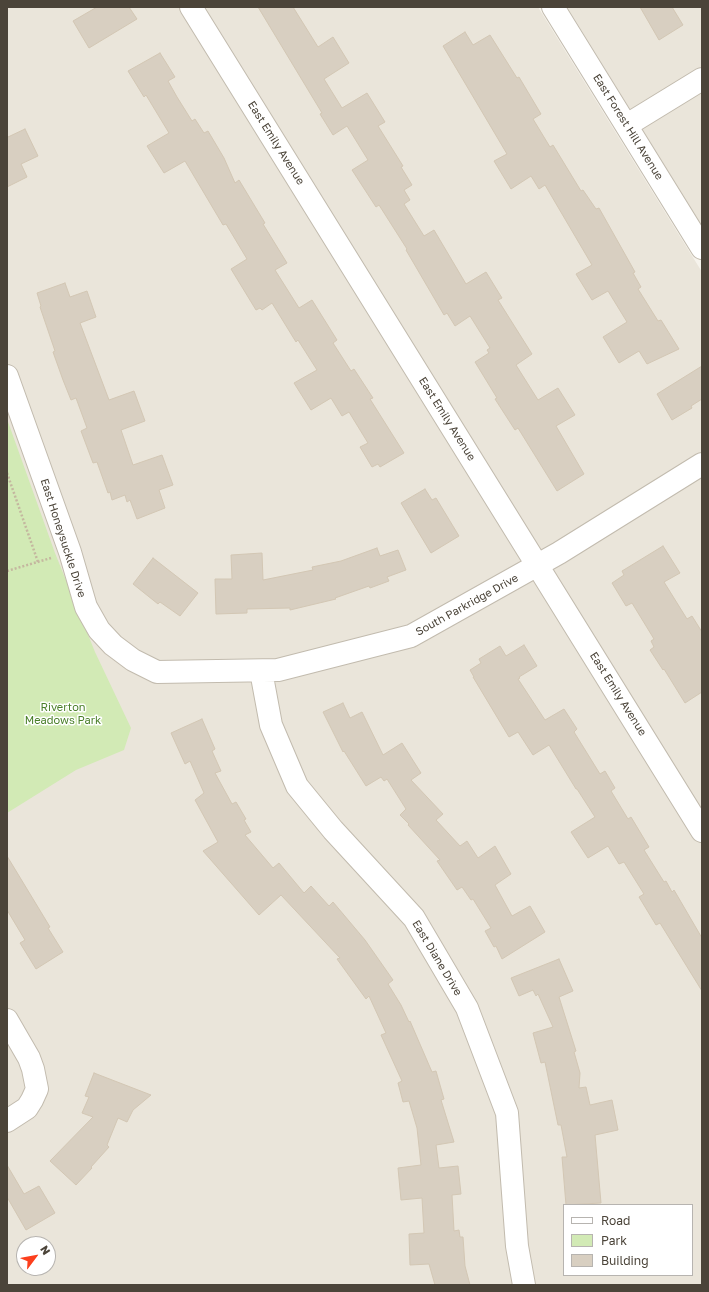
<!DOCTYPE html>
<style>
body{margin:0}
#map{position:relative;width:709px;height:1292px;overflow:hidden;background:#f6f3ec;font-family:"Golos Text",sans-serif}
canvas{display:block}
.frame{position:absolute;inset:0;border:8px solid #4b4439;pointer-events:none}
.legend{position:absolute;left:563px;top:1204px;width:130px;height:72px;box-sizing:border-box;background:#fff;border:1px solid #b7b4b0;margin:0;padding:5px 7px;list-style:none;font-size:12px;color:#4b4439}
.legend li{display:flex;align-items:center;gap:8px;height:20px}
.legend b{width:20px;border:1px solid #b7b4b0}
.north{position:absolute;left:16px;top:1236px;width:40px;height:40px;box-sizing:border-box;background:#fff;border:1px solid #b7b4b0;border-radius:50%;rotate:58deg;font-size:11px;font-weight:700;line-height:16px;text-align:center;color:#4b4439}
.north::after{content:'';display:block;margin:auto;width:14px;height:18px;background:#fc3f1d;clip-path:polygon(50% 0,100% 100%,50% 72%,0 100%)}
</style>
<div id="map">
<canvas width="709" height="1292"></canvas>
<div class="frame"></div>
<ul class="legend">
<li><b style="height:5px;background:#fff"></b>Road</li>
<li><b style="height:11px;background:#d2eab5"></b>Park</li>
<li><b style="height:11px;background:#d8cfc1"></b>Building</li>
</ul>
<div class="north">N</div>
</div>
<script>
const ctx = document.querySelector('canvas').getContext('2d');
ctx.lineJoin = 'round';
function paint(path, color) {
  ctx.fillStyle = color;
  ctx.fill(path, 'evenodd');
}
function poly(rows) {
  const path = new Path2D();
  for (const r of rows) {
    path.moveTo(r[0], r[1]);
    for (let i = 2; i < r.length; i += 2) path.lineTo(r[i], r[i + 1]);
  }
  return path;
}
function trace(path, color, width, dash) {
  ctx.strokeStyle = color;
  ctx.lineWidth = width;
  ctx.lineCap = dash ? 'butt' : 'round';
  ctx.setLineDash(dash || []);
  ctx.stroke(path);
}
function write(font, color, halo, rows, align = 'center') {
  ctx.font = font + ' "Golos Text",sans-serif';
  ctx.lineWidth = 3;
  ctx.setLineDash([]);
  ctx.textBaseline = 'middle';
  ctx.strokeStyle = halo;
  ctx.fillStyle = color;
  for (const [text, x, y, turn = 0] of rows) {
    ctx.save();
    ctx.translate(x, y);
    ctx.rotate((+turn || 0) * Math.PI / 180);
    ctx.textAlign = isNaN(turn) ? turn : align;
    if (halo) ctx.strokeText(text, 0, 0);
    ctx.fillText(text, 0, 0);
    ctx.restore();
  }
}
paint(poly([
 [7,7,538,7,702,272,702,1285,7,1285],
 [564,1205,692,1205,692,1275,564,1275],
 [24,1244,48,1244,48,1268,24,1268],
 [567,7,702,7,702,226]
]), '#eae5da');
paint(poly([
 [7,419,55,553,95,652,131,728,124,750,76,770,7,813]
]), '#d2eab5');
const building = poly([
 [97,7,129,7,137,19,89,48,73,21,97,7],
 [258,7,293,7,318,47,333,37,349,63,324,79,342,108,367,93,385,122,378,126,403,166,401,167,412,185,404,190,410,200,404,204,424,236,434,230,466,284,486,272,502,298,498,300,532,354,516,365,538,400,558,388,575,415,556,426,584,474,557,491,518,428,515,430,495,399,497,398,475,362,489,353,487,350,490,348,470,316,455,326,447,313,444,315,406,250,407,249,379,205,376,207,352,170,368,160,347,126,333,135,320,114,322,113,258,7],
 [640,7,672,7,683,25,659,40,640,7],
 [465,32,473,45,490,35,517,78,519,77,541,114,533,119,550,147,553,145,581,191,583,190,596,209,599,208,635,272,633,273,641,287,638,289,658,321,661,320,679,349,647,364,639,351,619,363,603,337,627,322,608,291,592,300,576,274,592,265,545,185,539,189,531,176,511,189,494,161,507,154,443,46,465,32],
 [160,53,175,77,168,81,177,97,192,121,195,119,204,133,208,131,224,158,235,183,239,180,265,223,263,224,287,263,275,270,299,308,312,300,337,340,333,343,351,371,354,369,373,398,370,399,404,453,380,467,378,464,372,467,360,447,368,443,349,412,342,416,331,398,311,410,294,383,317,370,298,340,296,342,272,303,262,310,260,308,256,310,231,269,247,259,226,224,223,225,185,161,164,173,147,146,169,133,146,95,144,97,128,71,160,53],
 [25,129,38,156,21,164,27,177,7,187,7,135,8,137,25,129],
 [65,283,70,297,87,291,96,317,80,323,109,400,134,391,145,421,121,430,133,465,162,455,173,485,159,490,165,508,137,519,130,500,127,502,125,495,112,500,110,492,108,493,97,462,93,463,81,431,87,428,76,398,71,400,63,380,53,352,55,351,40,307,41,306,37,293,65,283],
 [702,366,702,399,691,406,692,408,672,420,657,394,702,366],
 [425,489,432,500,436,498,459,536,431,553,401,503,425,489],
 [663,546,680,573,664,582,687,619,692,616,702,632,702,692,685,703,664,669,663,670,650,650,654,647,651,641,654,639,632,603,626,606,612,583,624,575,622,571,663,546],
 [377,548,380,556,398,550,406,570,387,577,389,581,370,588,369,586,335,598,336,599,290,610,290,608,247,609,247,613,216,614,215,579,232,579,231,555,262,553,263,580,313,570,312,567,341,561,377,548],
 [153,558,198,593,180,616,160,602,158,604,133,584,153,558],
 [524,645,537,666,519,677,520,678,518,679,545,720,564,709,577,729,574,732,600,774,605,771,615,788,611,791,628,819,631,817,649,847,644,850,664,882,666,881,672,892,674,890,702,938,702,991,660,923,656,925,639,897,644,894,624,862,619,864,608,846,588,858,571,832,595,817,577,789,576,789,549,745,533,755,518,732,509,737,473,677,474,677,470,670,481,663,479,659,500,646,506,656,524,645],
 [343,703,350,718,362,712,383,755,402,743,421,773,411,780,443,814,436,820,460,846,467,841,478,858,495,846,511,874,495,885,512,916,530,906,545,932,502,959,496,946,494,947,485,931,491,928,473,899,471,900,462,887,457,890,437,861,440,860,408,825,409,824,400,815,406,809,387,779,384,781,381,777,366,786,344,751,343,752,323,712,343,703],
 [202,719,215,749,212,751,221,771,215,773,232,804,236,802,246,819,244,820,251,832,245,835,273,868,279,863,304,893,311,886,329,906,333,902,365,940,393,980,388,984,401,1005,409,1022,410,1021,432,1072,436,1071,444,1099,441,1100,454,1142,436,1145,439,1168,458,1166,461,1194,452,1195,454,1231,459,1230,460,1237,463,1237,465,1266,470,1285,435,1285,429,1264,410,1265,409,1234,424,1233,422,1198,401,1200,398,1168,421,1165,417,1128,409,1101,403,1102,398,1083,402,1081,381,1035,386,1033,369,996,366,999,337,959,340,958,281,895,259,915,203,851,218,842,195,800,204,793,190,761,185,764,171,733,202,719],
 [7,856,50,927,48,928,63,952,36,969,20,943,25,940,7,910,7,856],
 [559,959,573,991,559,997,576,1051,574,1052,580,1073,579,1088,586,1087,590,1105,612,1100,618,1130,595,1135,601,1203,566,1205,562,1157,567,1157,561,1125,558,1125,545,1062,541,1063,533,1033,553,1027,538,994,536,996,533,990,519,996,511,978,559,959],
 [94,1073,151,1095,133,1110,127,1122,118,1118,107,1145,109,1147,91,1167,92,1168,76,1185,50,1161,93,1117,82,1113,89,1097,85,1096,94,1073],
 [7,1165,24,1194,39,1186,55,1213,26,1230,7,1197,7,1165]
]);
paint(building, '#d8cfc1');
trace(building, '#d3c7b4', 1);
const minor = poly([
 [191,7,702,831],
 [627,125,702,79],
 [7,376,70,552,86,607,99,630,113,645,133,660,157,672,278,670,411,636,559,553,702,464],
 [261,671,271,725,297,786,333,830,414,918,467,1008,507,1113,517,1246,524,1285],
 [7,1020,29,1058,33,1069,37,1089,32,1100,27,1108,7,1121]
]);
const tertiary = poly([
 [553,7,702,248]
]);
trace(minor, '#c2bbae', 24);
trace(tertiary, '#c2bbae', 24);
trace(poly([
 [7,473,38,562],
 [7,571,51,558]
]), '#c4b79f', 2.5, [2, 2]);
trace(minor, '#fff', 22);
trace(tertiary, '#fff', 22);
write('11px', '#4b4439', '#fff', [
 ["East Forest Hill Avenue",628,127,58],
 ["East Emily Avenue",276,143,58],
 ["East Emily Avenue",447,419,58],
 ["East Honeysuckle Drive",63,538,72],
 ["South Parkridge Drive",467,605,-29],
 ["East Emily Avenue",618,694,58],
 ["East Diane Drive",437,958,59]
]);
write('11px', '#4a7f2a', '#fff', [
 ["Riverton",63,708],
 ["Meadows Park",63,721]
]);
</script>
